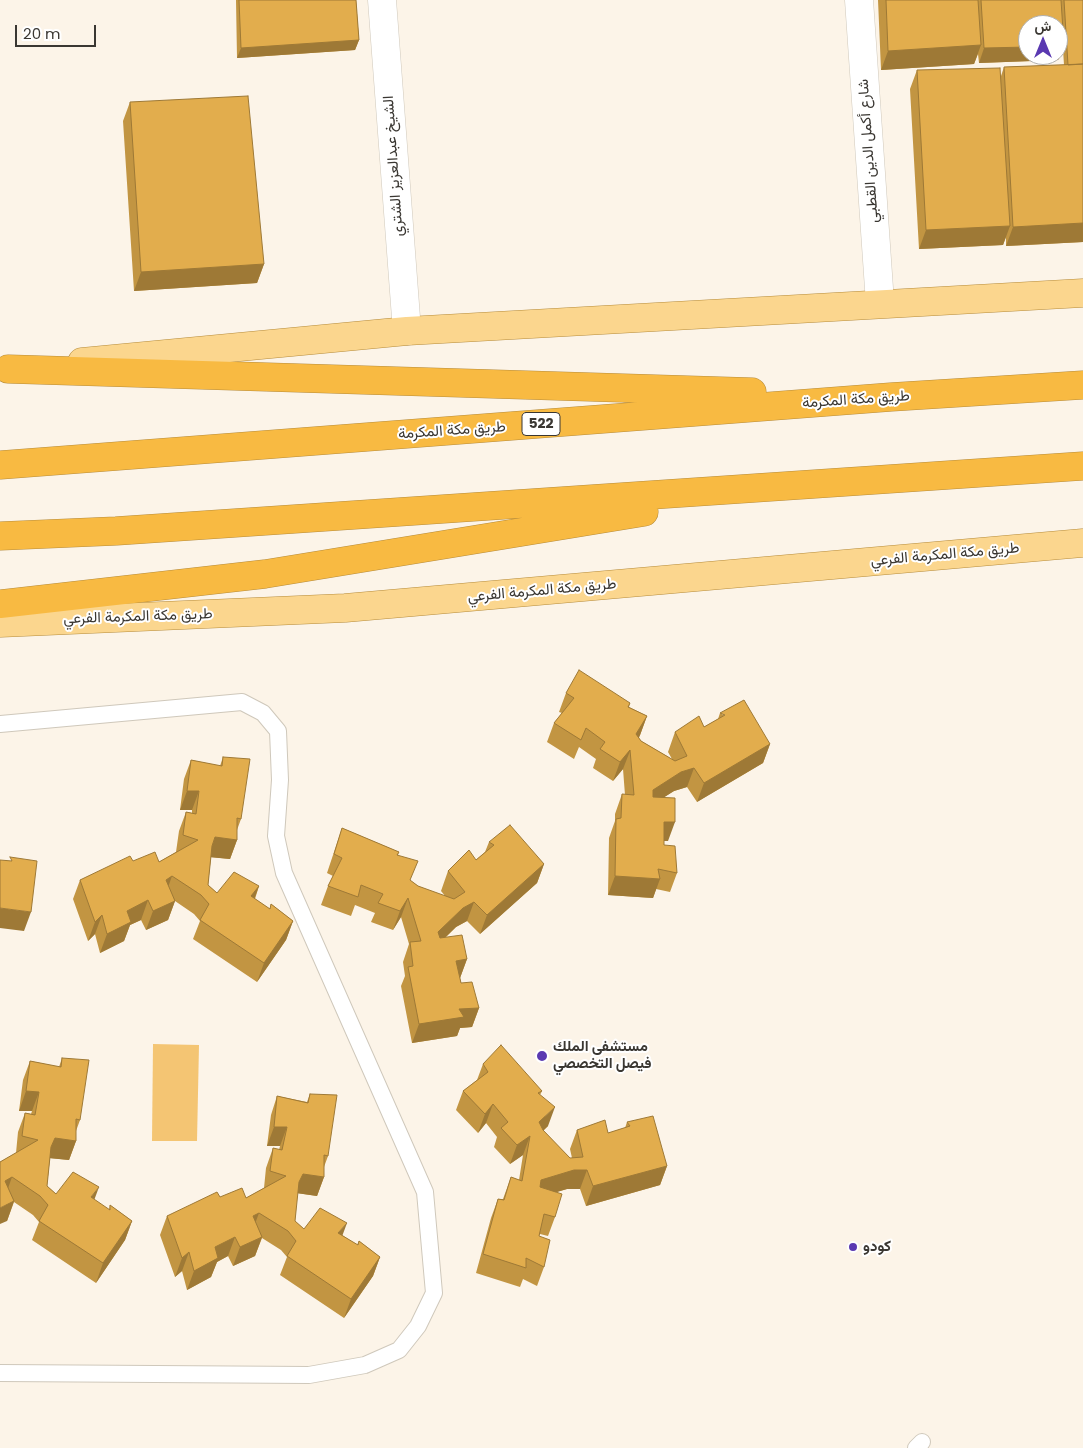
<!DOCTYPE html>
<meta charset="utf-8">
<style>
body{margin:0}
#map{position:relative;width:1083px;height:1448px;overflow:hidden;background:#fcf4e8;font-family:Poppins,Vazirmatn,sans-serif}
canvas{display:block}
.north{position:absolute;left:1018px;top:15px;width:50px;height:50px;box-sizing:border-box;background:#fff;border:1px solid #b0afad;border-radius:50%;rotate:0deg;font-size:14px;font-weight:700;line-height:20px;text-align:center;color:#3a3732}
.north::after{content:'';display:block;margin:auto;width:18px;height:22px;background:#5a39b1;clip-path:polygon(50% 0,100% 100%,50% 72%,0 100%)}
.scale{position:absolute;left:15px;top:25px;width:81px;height:22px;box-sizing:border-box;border:2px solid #3a3732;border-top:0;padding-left:6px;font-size:15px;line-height:18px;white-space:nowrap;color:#3a3732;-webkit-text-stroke:4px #fff;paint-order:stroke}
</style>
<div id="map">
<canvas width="1083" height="1448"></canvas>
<div class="north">ش</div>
<div class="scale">20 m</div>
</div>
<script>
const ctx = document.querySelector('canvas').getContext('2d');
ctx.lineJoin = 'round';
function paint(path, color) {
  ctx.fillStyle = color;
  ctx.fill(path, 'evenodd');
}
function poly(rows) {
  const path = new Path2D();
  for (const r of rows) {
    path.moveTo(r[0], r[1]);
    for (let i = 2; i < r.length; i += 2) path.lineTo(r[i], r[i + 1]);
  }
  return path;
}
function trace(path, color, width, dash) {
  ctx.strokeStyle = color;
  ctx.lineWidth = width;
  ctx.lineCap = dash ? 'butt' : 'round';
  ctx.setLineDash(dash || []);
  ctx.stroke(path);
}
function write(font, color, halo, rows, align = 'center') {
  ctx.font = font + ' Poppins,Vazirmatn,sans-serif';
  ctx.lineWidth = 4;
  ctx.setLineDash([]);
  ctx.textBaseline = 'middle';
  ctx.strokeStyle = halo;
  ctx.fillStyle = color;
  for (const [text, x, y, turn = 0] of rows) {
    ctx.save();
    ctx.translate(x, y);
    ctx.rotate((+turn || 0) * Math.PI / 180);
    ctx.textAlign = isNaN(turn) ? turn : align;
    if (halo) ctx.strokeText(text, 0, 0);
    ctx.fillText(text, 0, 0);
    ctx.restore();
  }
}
paint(poly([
 [153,1044,199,1045,197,1141,152,1141]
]), '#f4c573');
const service = poly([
 [0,724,242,702,263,713,278,731,280,780,276,836,284,873,425,1192,434,1293,418,1326,399,1350,365,1365,309,1375,0,1373],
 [916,1448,922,1442]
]);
const minor = poly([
 [382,0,407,331],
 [859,0,880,303]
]);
const primary = poly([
 [82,362,407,331,1083,293],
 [0,623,345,608,1083,543]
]);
const motorway = poly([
 [8,369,752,392],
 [0,465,891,397,1083,385],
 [0,536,116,531,1083,466],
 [0,604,265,574,644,512]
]);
trace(service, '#cfc8bb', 18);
trace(minor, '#cfc8bb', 29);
trace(primary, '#b68c3c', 29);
trace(motorway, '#b68c3c', 29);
trace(service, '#fff', 16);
trace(minor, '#fff', 28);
trace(primary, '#fbd68e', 28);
trace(motorway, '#f8ba42', 28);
paint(poly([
 [236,0,356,0,359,40,355,50,237,58],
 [878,0,1083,0,1083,242,1006,246,1006,237,1003,245,919,249,910,89,917,70,1001,76,1004,67,1064,65,1063,49,1058,60,979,63,978,54,974,64,881,70],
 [130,102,264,264,257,283,134,291,123,121],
 [566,693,630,703,629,707,647,716,639,738,641,741,672,759,668,752,675,732,704,727,718,719,720,713,770,744,763,763,697,802,687,787,674,791,664,797,668,841,664,841,664,845,677,873,670,892,656,889,653,898,608,895,609,838,615,821,615,814,622,794,625,795,623,769,613,781,593,768,596,759,579,747,574,759,547,742,554,723,562,713,559,712],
 [223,757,241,819,237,830,237,840,230,859,211,857,208,885,217,893,259,886,255,899,270,909,271,904,293,921,286,940,257,982,193,939,200,921,194,914,175,901,168,920,146,930,141,920,130,925,124,941,100,953,95,934,88,941,73,899,80,880,133,861,159,862,176,852,179,831,186,812,192,813,192,810,180,810,184,779,191,760,220,766],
 [342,828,399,852,398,855,411,881,418,886,446,897,441,891,448,871,476,860,485,852,489,842,544,864,537,883,480,934,467,921,456,927,445,938,467,959,460,978,461,983,479,1008,472,1027,460,1028,457,1036,412,1043,401,986,405,976,403,962,409,944,401,917,393,930,371,922,375,913,355,905,351,916,321,905,328,886,333,876,327,873],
 [62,1058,80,1120,76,1131,76,1141,69,1160,50,1158,47,1186,56,1194,94,1200,109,1210,110,1205,132,1221,125,1240,96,1283,32,1240,39,1222,33,1215,14,1202,7,1221,0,1162,16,1153,18,1132,25,1113,31,1114,32,1111,19,1111,23,1080,30,1061,59,1067],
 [483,1064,542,1091,540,1095,548,1126,543,1131,570,1158,572,1158,570,1149,577,1130,608,1133,625,1128,627,1122,667,1166,660,1185,586,1206,580,1189,567,1189,556,1192,555,1217,548,1236,540,1234,539,1236,544,1267,537,1286,523,1279,520,1287,476,1273,491,1218,498,1199,503,1199,511,1177,519,1180,523,1155,510,1164,494,1147,497,1137,486,1123,478,1133,456,1110,463,1091,477,1080],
 [310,1094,328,1156,324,1167,324,1177,317,1196,297,1193,295,1221,304,1229,342,1235,357,1245,359,1241,380,1257,373,1276,344,1318,280,1275,287,1257,281,1250,262,1238,255,1256,233,1266,228,1256,217,1262,211,1277,187,1290,182,1271,175,1277,160,1235,167,1216,220,1197,246,1198,264,1188,266,1168,273,1148,279,1150,280,1146,267,1146,271,1115,277,1096,307,1102]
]), '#c29542');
paint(poly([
 [359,40,355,50,237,58,241,48],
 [981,45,974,64,881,70,888,51],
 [1058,46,1064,46,1058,60,979,63,984,48,1028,47,1028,55,1058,55],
 [1083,223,1083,242,1006,246,1013,227],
 [1010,226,1003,245,919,249,926,230],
 [264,264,257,283,134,291,141,272],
 [647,716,640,735,630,751,623,769,613,781,620,762,636,734],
 [770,744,763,763,697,802,704,783],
 [694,768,687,787,674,791,646,809,653,790,681,772],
 [187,791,199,791,192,810,180,810],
 [664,822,675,822,668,841,657,841],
 [215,837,237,840,230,859,208,857,212,846],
 [544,864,537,883,480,934,487,915],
 [172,876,165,896,166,880],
 [615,876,660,879,653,898,608,895],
 [259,886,252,905,251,896],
 [408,898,401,917,393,930,400,911],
 [148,900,141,920,130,925,124,941,100,953,107,934,127,911],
 [175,901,168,920,146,930,153,911],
 [474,902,467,921,456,927,431,951,438,932,463,908],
 [0,908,31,912,24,931,0,928],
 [102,915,95,934,88,941,95,922],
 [293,921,286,940,257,982,264,963],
 [467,959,460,978,449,980,456,961],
 [479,1008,472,1027,460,1028,457,1036,412,1043,419,1024,459,1009],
 [26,1091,39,1092,32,1111,19,1111],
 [493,1104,486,1123,478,1133,485,1114],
 [555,1107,548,1126,532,1141,539,1122],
 [274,1127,287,1127,280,1146,267,1146],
 [530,1136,523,1155,510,1164,517,1145],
 [55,1138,76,1141,69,1160,48,1158,51,1147],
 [667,1166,660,1185,586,1206,593,1186],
 [574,1170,587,1170,580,1189,567,1189,534,1199,541,1180],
 [303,1174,324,1177,317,1196,296,1193,299,1182],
 [12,1177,5,1197,5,1181],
 [99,1187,92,1206,91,1197],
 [14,1201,7,1221,0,1224,0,1208],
 [259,1213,252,1232,253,1216],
 [132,1221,125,1240,96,1283,103,1263],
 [347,1223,340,1242,338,1233],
 [235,1237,228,1256,217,1262,211,1277,187,1290,194,1271,215,1247],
 [262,1237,255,1256,233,1266,240,1247],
 [189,1252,182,1271,175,1277,182,1258],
 [380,1257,373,1276,344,1318,351,1299]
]), '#9e7936');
const building = poly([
 [239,0,356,0,359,40,241,48,239,0],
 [886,0,978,0,981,45,888,51,886,0],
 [981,0,1061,0,1064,46,1058,46,1058,25,1028,25,1028,47,984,48,981,0],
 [1064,0,1083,0,1083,64,1068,65,1064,0],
 [1083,64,1083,223,1013,227,1004,67,1083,64],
 [1000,68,1010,226,926,230,917,70,1000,68],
 [248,96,264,264,141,272,130,102,248,96],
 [579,670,630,703,628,707,647,716,636,734,641,741,675,761,687,756,675,732,699,716,704,727,725,715,720,713,744,700,770,744,704,783,694,768,681,772,653,790,653,797,675,798,675,822,664,822,664,845,675,846,677,873,658,869,660,879,615,876,616,819,621,818,622,794,634,795,630,750,620,762,600,749,605,742,586,728,581,740,554,723,574,698,566,693,579,670],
 [223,757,250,759,241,819,237,818,237,840,215,837,212,846,208,885,217,893,234,872,259,886,251,896,270,909,271,904,293,921,264,963,200,920,209,904,201,895,172,876,166,880,175,901,153,911,148,900,127,911,131,922,107,934,102,915,95,922,80,880,130,856,133,861,155,852,159,862,198,840,183,835,186,812,196,814,199,791,187,791,191,760,222,766,223,757],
 [510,825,544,864,487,915,474,902,463,908,438,932,440,938,462,935,467,959,456,961,461,983,472,982,479,1008,459,1009,464,1017,419,1024,408,967,413,966,410,942,421,941,408,898,400,911,378,903,383,894,361,885,358,897,328,886,342,858,334,854,342,828,399,852,397,855,418,861,410,880,418,886,454,899,465,892,448,871,469,850,476,860,494,845,489,842,510,825],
 [10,857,37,861,31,912,0,908,0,860,12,861,10,857],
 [501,1045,542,1091,538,1093,555,1107,539,1122,543,1130,570,1158,583,1157,577,1130,605,1120,608,1133,630,1126,627,1122,653,1116,667,1166,593,1186,587,1170,574,1170,541,1180,540,1187,562,1194,555,1217,544,1214,539,1236,550,1240,544,1267,526,1258,526,1268,483,1254,498,1199,504,1200,511,1177,522,1181,530,1136,517,1145,501,1128,508,1122,493,1104,485,1114,463,1091,488,1072,483,1064,501,1045],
 [62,1058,89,1060,80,1120,76,1119,76,1141,55,1138,51,1147,47,1186,56,1194,73,1172,99,1187,91,1197,110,1210,110,1205,132,1221,103,1263,39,1221,48,1205,40,1196,12,1177,5,1181,14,1201,0,1208,0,1162,38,1140,22,1136,25,1113,35,1115,39,1092,26,1091,30,1061,61,1067,62,1058],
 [310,1094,337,1095,328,1156,324,1155,324,1177,303,1174,299,1182,295,1221,304,1229,320,1208,347,1223,338,1233,358,1245,359,1241,380,1257,351,1299,287,1256,296,1241,288,1231,259,1213,253,1216,262,1237,240,1247,235,1237,215,1247,218,1258,194,1271,189,1252,182,1258,167,1216,217,1192,220,1197,242,1188,246,1198,286,1176,270,1171,273,1148,282,1150,287,1127,274,1127,277,1096,308,1103,310,1094]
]);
paint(building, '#e2ad4d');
trace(building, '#9e7936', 1);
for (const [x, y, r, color] of [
 [542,1056,6,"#5a39b1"],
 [853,1247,5,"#5a39b1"]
]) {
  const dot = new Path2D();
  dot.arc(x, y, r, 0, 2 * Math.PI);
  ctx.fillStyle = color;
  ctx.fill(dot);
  trace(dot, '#fff', 2);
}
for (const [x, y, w] of [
 [541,424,38]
]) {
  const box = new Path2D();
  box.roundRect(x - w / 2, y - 11.5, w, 23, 4);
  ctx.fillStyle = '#fff';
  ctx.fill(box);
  trace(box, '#3a3732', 1);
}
write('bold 14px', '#3a3732', null, [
 ["522",541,424]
]);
write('15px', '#3a3732', '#fff', [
 ["شارع أكمل الدين القطبي",869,151,-94],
 ["الشيخ عبدالعزيز الشتري",394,166,-94],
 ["طريق مكة المكرمة",856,400,-4],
 ["طريق مكة المكرمة",452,431,-4],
 ["طريق مكة المكرمة الفرعي",945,555,-5],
 ["طريق مكة المكرمة الفرعي",542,591,-5],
 ["طريق مكة المكرمة الفرعي",138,617,-2]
]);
write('bold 15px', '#3a3732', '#fff', [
 ["مستشفى الملك",553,1047],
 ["فيصل التخصصي",553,1064],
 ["كودو",863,1247]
], 'left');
</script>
